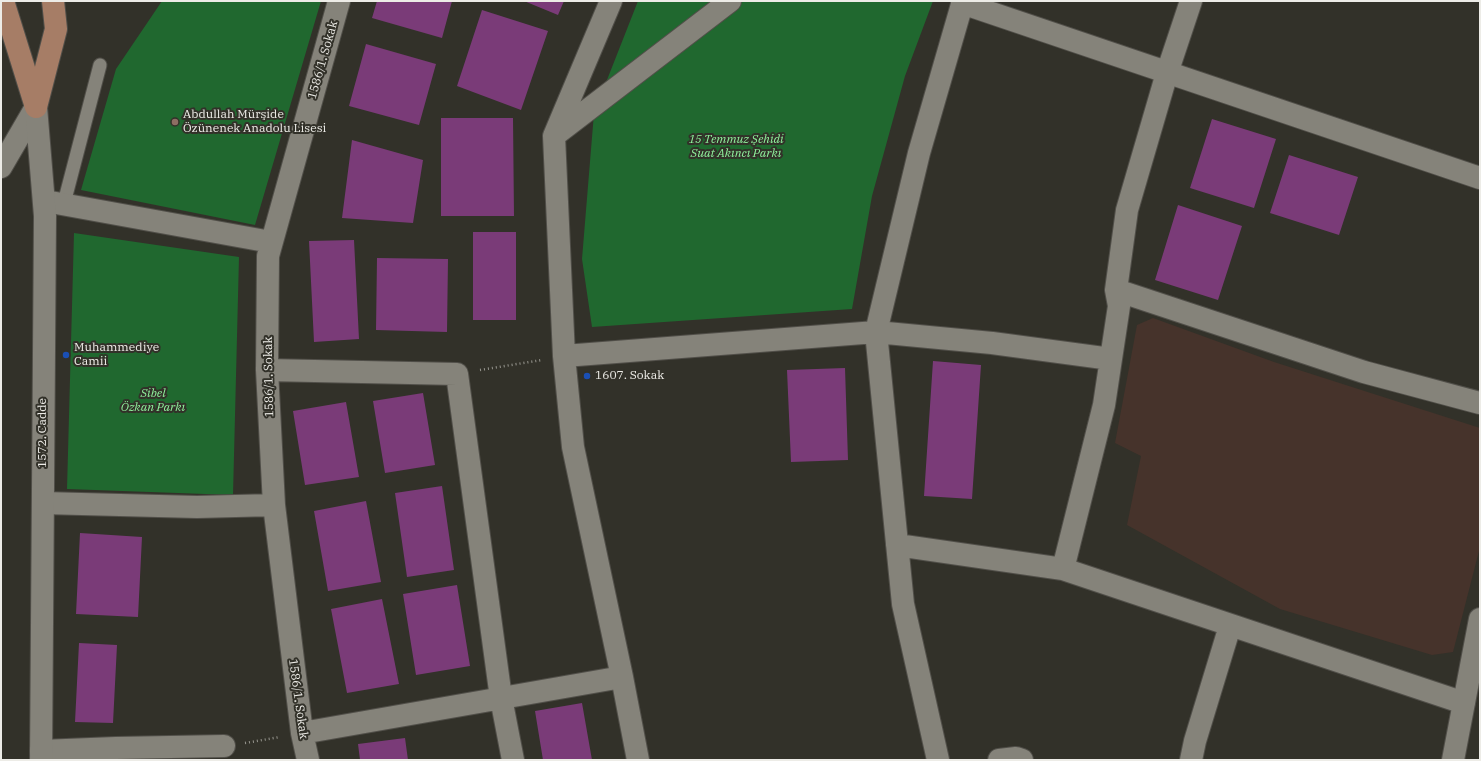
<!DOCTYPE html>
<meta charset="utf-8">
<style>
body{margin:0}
#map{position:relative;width:1481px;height:761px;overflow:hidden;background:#323129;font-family:"IBM Plex Serif",serif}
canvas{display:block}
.frame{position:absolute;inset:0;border:2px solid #edece7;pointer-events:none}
</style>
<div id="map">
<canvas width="1481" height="761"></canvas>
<div class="frame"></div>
</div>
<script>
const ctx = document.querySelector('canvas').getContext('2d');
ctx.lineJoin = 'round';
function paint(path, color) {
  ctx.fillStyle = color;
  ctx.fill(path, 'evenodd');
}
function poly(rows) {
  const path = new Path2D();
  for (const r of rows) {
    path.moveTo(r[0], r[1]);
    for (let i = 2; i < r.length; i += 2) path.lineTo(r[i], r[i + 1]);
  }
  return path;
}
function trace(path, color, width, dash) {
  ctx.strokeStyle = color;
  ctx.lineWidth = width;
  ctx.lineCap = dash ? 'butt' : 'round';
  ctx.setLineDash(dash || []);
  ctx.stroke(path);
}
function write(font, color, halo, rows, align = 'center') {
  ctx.font = font + ' "IBM Plex Serif",serif';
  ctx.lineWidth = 4;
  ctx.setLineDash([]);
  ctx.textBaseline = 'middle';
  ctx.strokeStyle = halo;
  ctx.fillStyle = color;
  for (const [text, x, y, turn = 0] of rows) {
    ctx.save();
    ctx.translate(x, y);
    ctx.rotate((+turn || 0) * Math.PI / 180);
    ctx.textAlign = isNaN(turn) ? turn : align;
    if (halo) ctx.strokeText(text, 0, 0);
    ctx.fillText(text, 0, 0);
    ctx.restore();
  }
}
paint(poly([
 [1153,318,1274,362,1480,428,1480,547,1453,652,1432,655,1280,609,1127,525,1141,456,1115,443,1137,325]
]), '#46332b');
paint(poly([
 [162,1,321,1,255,225,81,190,116,69],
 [638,1,933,1,905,76,872,196,852,309,592,327,582,259,594,113],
 [74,233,239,257,233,495,67,489]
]), '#20682f');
paint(poly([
 [377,1,452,1,442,38,372,18],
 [524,1,564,1,558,15],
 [482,10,548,31,521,110,457,86],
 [366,44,436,64,419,125,349,106],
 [441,118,513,118,514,216,441,216],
 [1212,119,1276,139,1254,208,1190,188],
 [352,140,423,160,413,223,342,218],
 [1289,155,1358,177,1339,235,1270,213],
 [1178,205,1242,226,1218,300,1155,280],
 [473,232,516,232,516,320,473,320],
 [354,240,359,339,314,342,309,241],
 [377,258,448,259,447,332,376,330],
 [933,361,981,365,972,499,924,496],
 [845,368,848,460,791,462,787,370],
 [423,393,435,465,385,473,373,401],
 [346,402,359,477,305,485,293,411],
 [442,486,454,570,407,577,395,493],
 [366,501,381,582,328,591,314,511],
 [80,533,142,537,138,617,76,614],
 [457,585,470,666,416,675,403,594],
 [382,599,399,684,347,693,331,609],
 [79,643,117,645,113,723,75,722],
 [582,703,592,760,543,760,535,711],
 [405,738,408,760,360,760,358,744]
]), '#7a3b78');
const service = poly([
 [64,203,100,65]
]);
const minor = poly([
 [611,1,554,136,564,356,573,447,622,677,638,760],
 [962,3,1480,178],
 [555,135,730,1],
 [1,167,36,107],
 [45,201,271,242],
 [1116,290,1364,372,1480,403],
 [564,356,876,332,992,343,1111,359],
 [267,370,457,374,501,698,513,760],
 [43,503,197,507,274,505],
 [897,545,1063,569,1464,703],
 [1063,569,1104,405,1119,306,1116,290,1127,210,1167,73,1191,1],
 [302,733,622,677],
 [41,751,116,748,224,746],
 [308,760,302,733,274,505,267,370,268,256,339,1],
 [938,760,903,604,876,332,919,153,963,1],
 [999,760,1016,758,1022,760],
 [1191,760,1195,741,1230,626],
 [1453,760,1480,619]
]);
const secondary = poly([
 [36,107,45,216,41,760]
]);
const primary = poly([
 [3,1,36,107],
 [36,107,56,29,53,1]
]);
trace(service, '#514f49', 15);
trace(minor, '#514f49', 24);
trace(secondary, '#514f49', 24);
trace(primary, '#514f49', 24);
trace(poly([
 [480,370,542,360],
 [245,743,280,737]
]), '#97968f', 2.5, [1, 3]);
trace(service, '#85837a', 13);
trace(minor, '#85837a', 22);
trace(secondary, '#85837a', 22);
trace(primary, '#a67d66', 22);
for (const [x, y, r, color] of [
 [175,122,4,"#8d6e63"],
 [66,355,4,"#1a4fb4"],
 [587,376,4,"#1a4fb4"]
]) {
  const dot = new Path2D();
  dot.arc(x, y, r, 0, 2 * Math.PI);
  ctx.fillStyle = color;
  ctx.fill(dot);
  trace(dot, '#323129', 1.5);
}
write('12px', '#edece7', '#323129', [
 ["1586/1. Sokak",323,60,-74],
 ["1586/1. Sokak",269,377,-91],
 ["1572. Cadde",43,433,-90],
 ["1586/1. Sokak",298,699,82]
]);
write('12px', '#edece7', '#323129', [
 ["Abdullah Mürşide",183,115],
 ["Özünenek Anadolu Lisesi",183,129],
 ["Muhammediye",74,348],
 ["Camii",74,362],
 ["1607. Sokak",595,376]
], 'left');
write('italic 12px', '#90f39d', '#323129', [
 ["15 Temmuz Şehidi",736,140],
 ["Suat Akıncı Parkı",736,154],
 ["Sibel",153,394],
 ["Özkan Parkı",153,408]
]);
</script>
